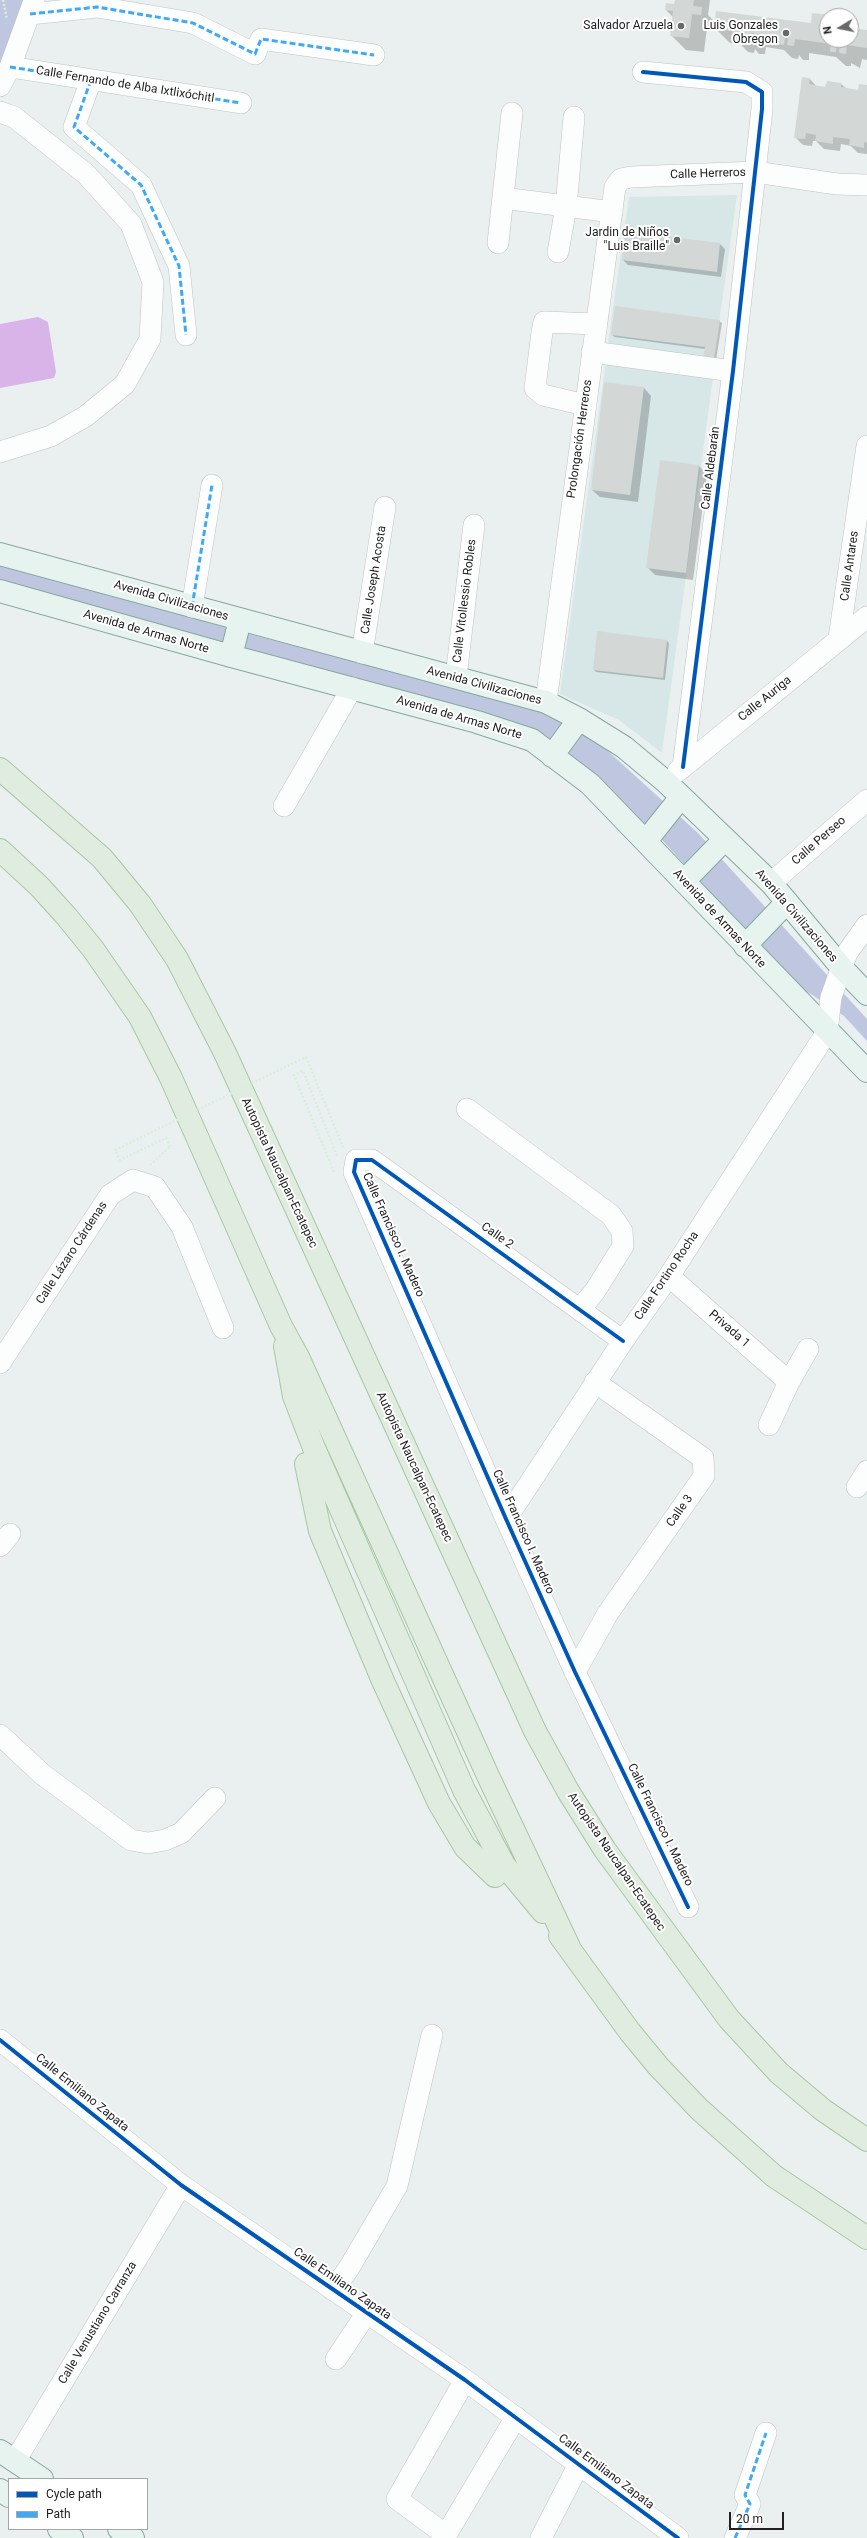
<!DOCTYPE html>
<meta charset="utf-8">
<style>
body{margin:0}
#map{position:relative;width:867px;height:2538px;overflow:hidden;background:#eaf0ef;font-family:Roboto,sans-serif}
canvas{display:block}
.legend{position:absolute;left:8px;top:2478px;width:140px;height:52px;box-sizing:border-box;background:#fff;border:1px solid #a6a6a6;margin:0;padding:5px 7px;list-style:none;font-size:12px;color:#212121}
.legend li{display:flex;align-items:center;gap:8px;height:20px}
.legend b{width:20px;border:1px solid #a6a6a6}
.north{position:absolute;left:819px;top:8px;width:40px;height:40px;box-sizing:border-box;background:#fff;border:1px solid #a6a6a6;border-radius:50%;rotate:260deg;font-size:11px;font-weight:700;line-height:16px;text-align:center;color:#212121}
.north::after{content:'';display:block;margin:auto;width:14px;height:18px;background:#676969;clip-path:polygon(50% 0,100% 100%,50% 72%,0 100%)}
.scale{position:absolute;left:729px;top:2512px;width:55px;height:18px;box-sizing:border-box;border:2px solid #212121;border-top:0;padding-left:5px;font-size:12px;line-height:14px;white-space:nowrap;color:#212121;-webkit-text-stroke:3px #fff;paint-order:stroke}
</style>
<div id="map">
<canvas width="867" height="2538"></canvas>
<ul class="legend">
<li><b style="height:5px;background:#0057b8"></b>Cycle path</li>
<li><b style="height:5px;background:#3fa9f5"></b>Path</li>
</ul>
<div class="north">N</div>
<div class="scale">20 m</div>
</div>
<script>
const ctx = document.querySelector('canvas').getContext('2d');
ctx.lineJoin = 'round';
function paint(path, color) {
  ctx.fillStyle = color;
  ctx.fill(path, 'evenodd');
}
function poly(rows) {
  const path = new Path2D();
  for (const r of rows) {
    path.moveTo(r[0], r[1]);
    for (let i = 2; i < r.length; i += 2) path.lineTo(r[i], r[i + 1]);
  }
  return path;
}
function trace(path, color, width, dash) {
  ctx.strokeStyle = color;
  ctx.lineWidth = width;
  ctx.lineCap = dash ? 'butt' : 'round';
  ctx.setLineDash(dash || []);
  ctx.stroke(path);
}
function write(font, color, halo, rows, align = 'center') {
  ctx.font = font + ' Roboto,sans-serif';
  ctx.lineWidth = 4;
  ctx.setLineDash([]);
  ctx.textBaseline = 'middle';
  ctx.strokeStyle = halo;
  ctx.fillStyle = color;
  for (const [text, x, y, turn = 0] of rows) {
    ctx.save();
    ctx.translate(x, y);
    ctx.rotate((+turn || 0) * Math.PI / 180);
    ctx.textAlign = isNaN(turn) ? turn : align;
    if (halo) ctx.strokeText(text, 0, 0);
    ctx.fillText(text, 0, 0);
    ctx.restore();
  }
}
paint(poly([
 [737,195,714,359,608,343,629,197],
 [606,361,713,377,662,753,619,720,560,694]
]), '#d7e6e7');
paint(poly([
 [0,0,23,0,15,29,0,70],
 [0,565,102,590,237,631,546,711,608,751,698,833,867,1019,867,1041,844,1016,788,979,664,842,591,774,540,732,482,712,359,683,0,581]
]), '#bfc7e0');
paint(poly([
 [38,317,48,322,56,372,54,378,0,388,0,324]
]), '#d8b4e9');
paint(poly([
 [676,0,710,0,708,15,716,23,812,24,813,14,833,16,827,16,827,40,851,40,851,29,867,31,867,60,862,59,860,68,851,63,851,66,846,66,836,57,809,53,809,60,803,60,799,55,798,59,792,58,784,50,766,47,765,54,759,54,755,49,754,53,748,52,740,44,730,43,716,29,707,28,704,52,686,50,671,35,673,17,666,10,675,5],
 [803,78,810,79,817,87,826,88,841,84,847,89,859,91,867,86,867,154,858,153,851,146,841,144,840,151,824,149,816,141,813,141,812,146,803,145,795,137],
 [720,244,725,249,721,277,628,265,623,260],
 [719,321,722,323,716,360,705,349,615,337,612,335],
 [644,388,651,396,638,502,600,497,592,490],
 [661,461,699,466,707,474,693,580,655,575,647,567],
 [667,641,669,643,665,680,596,672,594,670]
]), '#0003');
paint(poly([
 [675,0,694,0,693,6,702,7,701,15,692,14,689,38,670,36,673,11,665,10,666,3,674,4],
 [716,11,811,23,812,13,833,15,827,16,827,40,851,40,851,28,867,30,867,48,847,45,846,54,839,53,840,44,837,44,836,52,830,52,831,44,795,39,794,46,787,45,788,38,785,38,784,45,777,44,777,37,751,33,751,40,743,39,745,32,741,32,740,38,732,37,733,31,714,28],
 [802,77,810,78,809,84,825,87,827,81,841,83,841,87,858,90,859,84,867,85,867,143,864,142,864,148,849,145,850,139,833,137,833,144,815,141,816,135,806,133,805,139,794,138],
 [626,231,720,243,717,272,622,260],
 [615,306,720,320,714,359,703,357,705,347,611,335],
 [604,382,644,387,630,495,591,490],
 [660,460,699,465,686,573,646,568],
 [597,631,667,640,663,678,593,670]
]), '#d3d8d7');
const minor = poly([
 [30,14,97,7,193,23,255,54,261,39,374,55],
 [10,67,241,103],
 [643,72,746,82,762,92,762,109,733,371,683,767],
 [91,80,74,127,141,185,179,266,186,335],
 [0,86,10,67,34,1],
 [0,112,14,117,86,174,131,224,153,282,150,339,125,384,86,416,51,436,0,452],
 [503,198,612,212],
 [498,243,512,113],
 [558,252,566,207,574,117],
 [592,352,733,371],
 [585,405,543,395,535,388,542,332,544,322,596,324],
 [192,607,212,485],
 [839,638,867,446],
 [362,653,385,507],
 [456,677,474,525],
 [546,702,615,187,621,179,631,177,755,172,837,184,867,185],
 [678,771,867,617],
 [284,806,352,688],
 [771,883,867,800],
 [467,1109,611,1215,622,1231,623,1246,595,1291,581,1308],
 [669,1276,789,1382],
 [623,1341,372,1160,356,1160,354,1172,506,1519,575,1672,688,1907],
 [0,1363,110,1195,133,1180,155,1187,182,1227,223,1328],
 [769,1425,789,1382,808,1349],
 [857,1487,867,1471],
 [506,1519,623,1341,669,1276,827,1032,831,997,847,953,867,925],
 [0,1546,10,1534],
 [575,1672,608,1613,704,1476,703,1458,595,1382],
 [0,1735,42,1774,131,1840,148,1843,165,1840,181,1833,215,1798],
 [0,2040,181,2185,465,2380,678,2538],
 [333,2290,349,2268,397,2186,432,2035],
 [336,2359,366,2314],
 [465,2380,397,2499,446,2535,516,2417],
 [15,2461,181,2185],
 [541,2538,579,2464],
 [735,2538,750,2504,745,2495,766,2433]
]);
const major = poly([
 [0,554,546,702,579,719,624,747,666,782,771,883,842,968,867,994],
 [0,591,231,656,477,722,532,740,590,784,867,1071],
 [231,656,240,620],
 [552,756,579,719],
 [646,841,681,797],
 [684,881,725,839],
 [745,946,787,902],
 [0,2451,42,2479],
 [0,2490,9,2496],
 [59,2529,72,2538],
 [119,2529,133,2538]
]);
const highway = poly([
 [0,769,102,858,140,904,177,959,225,1053,535,1731,568,1791,605,1850,729,2019,779,2073,823,2110,867,2140],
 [0,850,39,886,67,917,93,949,140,1017,171,1078,281,1326,298,1357,489,1778,569,1947],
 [285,1346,294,1396,314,1448,464,1790,504,1865,543,1912],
 [306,1464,320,1531,383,1681,439,1803,465,1847,495,1876],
 [560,1936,630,2032,658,2066,699,2109,774,2176,867,2238]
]);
trace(minor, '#c0c3c2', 22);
trace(major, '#86a7a0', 24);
trace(highway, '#a7c7a0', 24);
trace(poly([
 [3,0,7,19],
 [306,1057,343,1147],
 [150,1165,170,1147],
 [334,1172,294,1075,303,1071,337,1156]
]), '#daeddf', 2.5, [2, 2]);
trace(minor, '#fcfdfd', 21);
trace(major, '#e6f3ee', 22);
trace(highway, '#e1ece0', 22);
trace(poly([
 [170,1147,166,1138,120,1160,115,1150,306,1057]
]), '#daeddf', 2.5, [2, 2]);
trace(poly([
 [30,14,97,7,193,23,255,54,261,39,374,55],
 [10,67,241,103],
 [91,80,74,127,141,185,179,266,186,335],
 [192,607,212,485],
 [735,2538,750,2504,745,2495,766,2433]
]), '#3fa9f5', 3, [6, 3]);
trace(poly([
 [643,72,746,82,762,92,762,109,733,371,683,767],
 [623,1341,372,1160,356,1160,354,1172,506,1519,575,1672,688,1907],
 [0,2040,181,2185,465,2380,678,2538]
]), '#0057b8', 4);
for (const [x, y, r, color] of [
 [681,26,4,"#676969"],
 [786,33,4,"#676969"],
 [677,240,4,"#676969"]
]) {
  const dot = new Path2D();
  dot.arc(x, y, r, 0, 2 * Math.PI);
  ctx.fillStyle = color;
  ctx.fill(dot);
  trace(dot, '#fff', 1.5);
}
write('12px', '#212121', '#fff', [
 ["Salvador Arzuela",673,26],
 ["Luis Gonzales",778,26],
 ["Obregon",778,40],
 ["Jardin de Niños",669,233],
 ["\"Luis Braille\"",669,247]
], 'right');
write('12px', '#212121', '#fff', [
 ["Calle Fernando de Alba Ixtlixóchitl",125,85,9],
 ["Calle Herreros",708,174,-2],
 ["Prolongación Herreros",580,439,-82],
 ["Calle Aldebarán",711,468,-83],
 ["Calle Antares",850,566,-82],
 ["Calle Joseph Acosta",374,580,-81],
 ["Avenida Civilizaciones",171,601,16],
 ["Calle Vitollessio Robles",465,601,-83],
 ["Avenida de Armas Norte",146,632,16],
 ["Avenida Civilizaciones",484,686,15],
 ["Calle Auriga",765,699,-39],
 ["Avenida de Armas Norte",459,718,16],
 ["Calle Perseo",819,841,-41],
 ["Avenida Civilizaciones",796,916,49],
 ["Avenida de Armas Norte",719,919,47],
 ["Autopista Naucalpan-Ecatepec",279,1173,65],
 ["Calle Francisco I. Madero",393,1235,66],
 ["Calle 2",497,1236,35],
 ["Calle Lázaro Cárdenas",72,1253,-57],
 ["Calle Fortino Rocha",667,1276,-56],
 ["Privada 1",729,1329,41],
 ["Autopista Naucalpan-Ecatepec",414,1467,65],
 ["Calle 3",680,1511,-55],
 ["Calle Francisco I. Madero",523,1532,66],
 ["Calle Francisco I. Madero",660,1825,64],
 ["Autopista Naucalpan-Ecatepec",616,1862,56],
 ["Calle Emiliano Zapata",82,2093,39],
 ["Calle Emiliano Zapata",342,2284,35],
 ["Calle Venustiano Carranza",98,2323,-59],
 ["Calle Emiliano Zapata",606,2472,37]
]);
</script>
